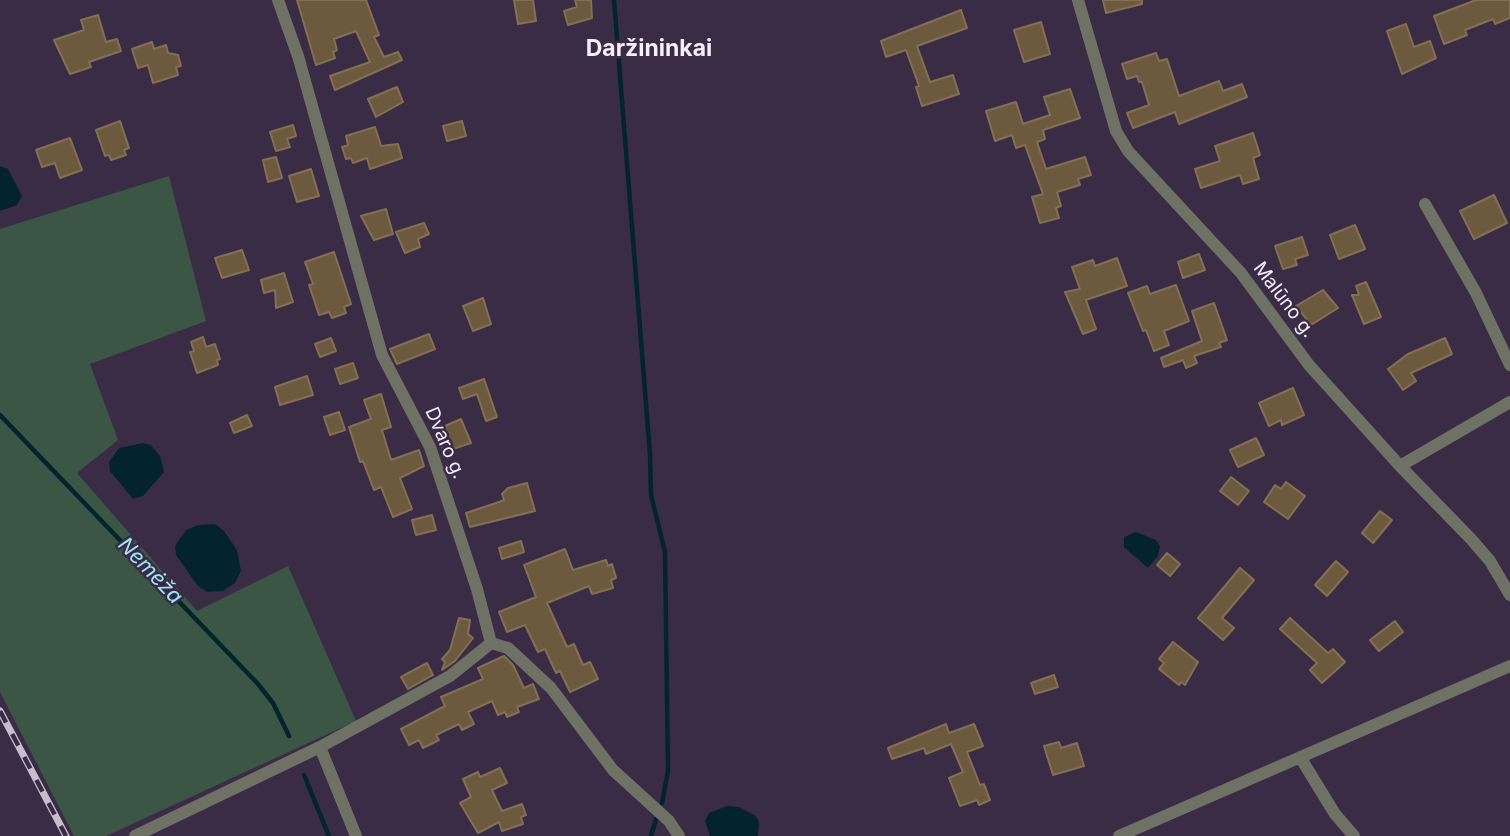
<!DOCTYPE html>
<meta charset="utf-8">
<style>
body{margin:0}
canvas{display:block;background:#3a2c45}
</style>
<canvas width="1510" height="836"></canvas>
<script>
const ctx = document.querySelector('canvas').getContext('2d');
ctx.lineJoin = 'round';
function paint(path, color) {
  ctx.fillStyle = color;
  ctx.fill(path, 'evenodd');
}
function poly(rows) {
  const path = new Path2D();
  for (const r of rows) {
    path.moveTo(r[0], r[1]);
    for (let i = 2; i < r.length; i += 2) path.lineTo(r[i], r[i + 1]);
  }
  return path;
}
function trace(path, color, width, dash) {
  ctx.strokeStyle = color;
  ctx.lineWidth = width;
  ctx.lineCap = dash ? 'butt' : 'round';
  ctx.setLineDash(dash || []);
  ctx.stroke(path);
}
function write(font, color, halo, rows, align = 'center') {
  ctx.font = font + ' Inter,sans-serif';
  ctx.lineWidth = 5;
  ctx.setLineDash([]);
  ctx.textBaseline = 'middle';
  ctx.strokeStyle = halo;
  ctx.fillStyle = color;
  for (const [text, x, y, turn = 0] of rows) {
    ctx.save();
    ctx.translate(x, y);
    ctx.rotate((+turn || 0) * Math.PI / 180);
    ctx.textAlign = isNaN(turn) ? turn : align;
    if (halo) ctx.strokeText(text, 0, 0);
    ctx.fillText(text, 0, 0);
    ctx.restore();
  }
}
paint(poly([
 [169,176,206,321,90,364,118,440,77,473,197,611,288,566,356,721,106,836,74,836,0,692,0,229]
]), '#3b5644');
paint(poly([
 [0,166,8,169,22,196,17,205,0,211],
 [143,443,151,445,160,456,164,472,143,496,133,499,110,471,109,462,119,448],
 [215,524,224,531,237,550,241,571,235,583,223,591,207,592,198,586,176,555,175,546,186,530,198,525],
 [1136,532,1156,540,1160,546,1158,556,1148,568,1124,547,1124,537],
 [727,806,739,807,756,816,759,822,758,836,710,836,705,821,709,813]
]), '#03242c');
trace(poly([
 [614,0,650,454,651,495,665,552,668,771,662,803],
 [0,415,258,684,273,703,289,736],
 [304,775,329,836],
 [651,836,656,819]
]), '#03242c', 4.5);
const building = poly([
 [297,0,366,0,379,35,374,37,384,57,398,52,402,60,335,90,330,76,370,62,356,31,334,39,337,50,333,52,335,58,316,65,297,0],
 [514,0,533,0,536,21,518,24,514,0],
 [575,0,591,0,592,18,568,25,564,11,577,7,575,0],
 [1103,0,1142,0,1142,4,1106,13,1103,0],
 [1476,0,1510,0,1510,18,1495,24,1493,19,1465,30,1467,35,1444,44,1434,16,1476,0],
 [961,10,967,28,917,46,930,82,953,75,959,94,922,106,916,87,919,86,906,50,886,57,881,41,961,10],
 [98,15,106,42,117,39,121,51,89,62,91,67,70,74,54,40,84,30,81,20,98,15],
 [1041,22,1050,54,1024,62,1014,30,1041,22],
 [1406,24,1414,47,1430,41,1436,58,1402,74,1387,31,1406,24],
 [152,42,154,49,166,45,168,53,178,55,181,66,176,67,178,75,153,83,148,65,138,68,132,49,152,42],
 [1156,53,1159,61,1167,59,1179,96,1219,81,1223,91,1242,84,1247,97,1179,124,1175,112,1133,128,1127,113,1149,105,1142,82,1139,82,1137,76,1127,79,1122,64,1156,53],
 [397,87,403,102,376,117,368,99,397,87],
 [1070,89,1080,118,1043,130,1045,139,1037,142,1046,169,1085,157,1091,175,1078,179,1080,185,1057,192,1061,206,1056,208,1059,218,1040,223,1032,197,1043,194,1025,145,1016,148,1012,135,995,141,986,111,1016,102,1023,124,1050,115,1044,97,1070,89],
 [120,121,129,148,124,150,126,155,111,160,109,155,105,156,96,130,120,121],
 [462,121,466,136,447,141,443,126,462,121],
 [293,125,296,136,287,139,290,147,276,151,270,132,293,125],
 [375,127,381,146,398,144,402,158,370,169,367,158,353,163,351,158,346,159,342,147,348,145,346,136,375,127],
 [1253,133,1260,155,1253,158,1259,179,1243,184,1240,175,1201,188,1195,169,1220,161,1215,146,1253,133],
 [70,138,82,170,60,178,55,163,42,167,36,150,70,138],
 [276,157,282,178,268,182,263,160,276,157],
 [311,169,319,196,297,202,289,176,311,169],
 [1494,195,1507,223,1474,239,1460,211,1494,195],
 [386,209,393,234,374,240,361,216,386,209],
 [424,223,429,234,418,239,420,247,405,253,396,232,424,223],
 [1355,225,1365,249,1339,259,1330,235,1355,225],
 [1302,237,1308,255,1295,259,1297,265,1283,269,1275,246,1302,237],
 [242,250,249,270,222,278,215,258,242,250],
 [334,252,351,304,344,307,346,313,332,318,329,312,319,315,309,285,313,284,305,262,334,252],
 [1199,254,1205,270,1183,278,1178,262,1199,254],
 [1117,258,1127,286,1086,300,1096,329,1083,334,1065,292,1080,289,1072,267,1093,260,1095,266,1117,258],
 [284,273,293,302,276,308,275,290,264,293,261,280,284,273],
 [1366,282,1381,317,1364,324,1352,295,1359,295,1356,286,1366,282],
 [1176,285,1189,321,1164,331,1169,345,1154,351,1146,330,1143,331,1128,293,1147,286,1150,294,1176,285],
 [1323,290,1338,308,1311,325,1296,306,1323,290],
 [483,298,491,324,473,331,463,306,483,298],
 [1214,303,1227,340,1219,343,1221,347,1194,356,1197,363,1186,368,1183,360,1164,367,1161,358,1202,341,1192,311,1214,303],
 [429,334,435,349,397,364,390,349,429,334],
 [203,337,206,347,215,344,220,359,217,360,218,365,197,373,190,352,194,351,191,342,203,337],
 [331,338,336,351,320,357,315,344,331,338],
 [1445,338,1452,354,1411,373,1416,381,1403,390,1388,369,1408,354,1445,338],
 [353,363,358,378,340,384,335,369,353,363],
 [307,376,313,395,280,405,275,387,307,376],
 [484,379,497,417,486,421,477,394,463,399,459,388,484,379],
 [1293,388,1304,415,1282,425,1281,420,1269,426,1259,403,1293,388],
 [381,394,391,427,382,430,391,460,419,450,424,466,400,478,412,509,393,517,381,487,374,490,363,461,360,462,349,427,371,419,364,400,381,394],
 [339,412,345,430,330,435,324,417,339,412],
 [247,415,252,426,234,433,230,423,247,415],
 [461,419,471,443,444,452,438,436,447,432,445,426,461,419],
 [1256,438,1264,455,1238,467,1230,450,1256,438],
 [1231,477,1249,491,1238,505,1220,491,1231,477],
 [1286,482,1305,496,1288,519,1264,502,1275,485,1281,489,1286,482],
 [527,483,535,511,470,527,466,513,499,502,504,500,502,494,508,488,527,483],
 [1380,511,1392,520,1373,543,1362,533,1380,511],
 [432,515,436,530,416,535,412,520,432,515],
 [521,541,524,552,502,559,499,548,521,541],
 [565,549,573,570,606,560,608,566,612,564,616,578,611,580,613,588,592,594,589,586,547,603,567,647,574,644,583,665,590,662,598,679,570,692,560,671,556,673,545,649,538,652,525,625,507,632,499,612,536,597,524,565,565,549],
 [1167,553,1180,564,1170,576,1157,565,1167,553],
 [1336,561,1348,572,1327,596,1315,585,1336,561],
 [1240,568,1254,580,1222,618,1234,628,1223,640,1198,618,1240,568],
 [459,618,470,620,468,634,473,638,455,661,442,670,445,662,442,659,450,650,459,618],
 [1290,618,1328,653,1333,649,1345,662,1322,683,1310,670,1317,663,1280,629,1290,618],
 [1395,621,1403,632,1379,651,1370,640,1395,621],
 [1173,642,1198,662,1185,685,1181,682,1179,685,1159,669,1164,663,1159,659,1173,642],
 [504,656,513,665,524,688,533,684,539,699,517,707,519,712,507,717,505,712,498,715,492,701,468,712,474,724,462,730,459,724,436,735,439,740,423,748,419,740,409,745,401,729,445,706,441,697,483,679,478,668,504,656],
 [427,663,433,675,408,689,401,677,427,663],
 [1054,675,1058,687,1035,694,1031,683,1054,675],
 [946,724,949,733,974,724,983,746,967,752,980,785,984,784,990,800,979,805,977,800,960,806,949,778,963,772,951,744,926,754,924,748,892,759,888,748,946,724],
 [1059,742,1061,748,1077,743,1084,766,1053,775,1044,746,1059,742],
 [500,768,507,783,492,790,502,811,522,804,526,815,521,817,523,824,502,831,499,822,478,833,460,803,471,797,463,779,478,772,480,777,500,768]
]);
paint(building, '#6c5a3f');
trace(building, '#826f54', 2);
trace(poly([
 [278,0,298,56,382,355,430,447,477,589,491,643],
 [1078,0,1116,131,1128,151,1241,273,1309,365,1400,466,1471,539,1490,561,1510,595],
 [1425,204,1476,293,1510,365],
 [1400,466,1510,402],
 [491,643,508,648,551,688,613,770,669,821,679,836],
 [320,747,356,836],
 [1300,757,1335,814,1354,836],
 [135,836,320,747,450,676,491,643],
 [1119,836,1510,666]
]), '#6f7164', 12);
const rail = poly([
 [0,711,66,836]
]);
trace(rail, '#c7bdcf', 7);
trace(rail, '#3a2c45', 4.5, [13]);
write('19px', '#f6eefe', '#3a2c45', [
 ["Malūno g.",1284,300,53],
 ["Dvaro g.",445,443,67]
]);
write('italic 21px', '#9ce6f9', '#3a2c45', [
 ["Nemėža",150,571,46]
]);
write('bold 23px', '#f6eefe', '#3a2c45', [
 ["Daržininkai",649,49]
]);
</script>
